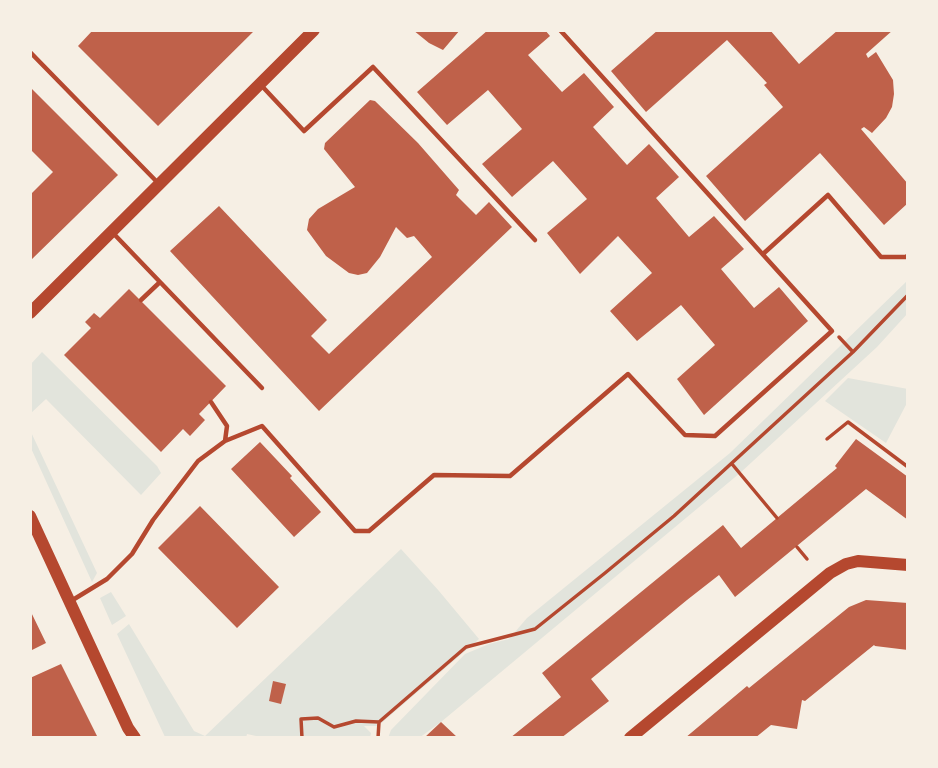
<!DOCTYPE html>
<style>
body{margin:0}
#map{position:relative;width:938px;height:768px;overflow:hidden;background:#f6efe4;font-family:Figtree,sans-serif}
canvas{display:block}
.frame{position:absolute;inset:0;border:32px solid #f6efe4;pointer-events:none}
</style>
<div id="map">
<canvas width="938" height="768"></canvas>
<div class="frame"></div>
</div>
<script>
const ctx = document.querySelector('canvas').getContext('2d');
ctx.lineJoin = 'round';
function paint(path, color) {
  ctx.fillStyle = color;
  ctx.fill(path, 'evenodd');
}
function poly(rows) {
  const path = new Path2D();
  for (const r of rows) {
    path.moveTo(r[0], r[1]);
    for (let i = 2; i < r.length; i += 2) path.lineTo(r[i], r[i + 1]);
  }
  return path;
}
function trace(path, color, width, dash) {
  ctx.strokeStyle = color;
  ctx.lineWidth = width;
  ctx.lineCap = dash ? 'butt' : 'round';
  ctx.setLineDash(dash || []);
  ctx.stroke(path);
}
paint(poly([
 [908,280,908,313,877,347,740,473,441,722,419,738,388,738,391,730,465,654,489,644,509,639,527,618,730,453],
 [42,352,157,466,161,473,141,495,46,399,30,414,30,365],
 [848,378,908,389,908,401,886,443,825,401],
 [30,430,97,573,92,582,30,446],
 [401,549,439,591,479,639,378,726,364,726,371,733,370,738,265,738,247,734,246,738,167,738,165,737,117,634,129,624,194,731,205,736],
 [111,592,126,616,112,625,100,598]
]), '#e2e4dc');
paint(poly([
 [93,30,255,30,158,126,78,46],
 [413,30,460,30,443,50,429,43],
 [488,30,545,30,550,36,528,55,562,92,584,73,614,107,593,127,627,165,649,144,679,177,656,198,689,237,714,216,744,249,721,269,754,308,779,287,808,321,704,415,677,379,715,345,681,305,637,341,610,311,652,273,618,236,580,274,547,233,587,199,553,161,512,197,482,164,522,129,488,90,447,125,417,92],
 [658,30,770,30,799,64,838,30,893,30,866,54,868,58,876,52,893,80,894,94,892,107,886,118,872,133,864,127,861,129,908,184,908,203,884,225,820,153,745,221,706,176,783,107,764,85,767,83,727,40,646,112,611,71],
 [30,87,118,175,30,261,30,195,53,172,30,149],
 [370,100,375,101,418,143,459,190,456,195,476,215,489,202,512,227,319,411,170,251,219,206,327,320,311,336,329,354,432,257,414,236,407,238,396,227,380,257,367,273,358,275,349,273,326,256,307,230,309,219,318,209,355,187,324,149,325,143],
 [129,289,226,386,199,414,205,420,190,436,183,429,161,452,64,355,91,328,85,322,94,313,100,318],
 [856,439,908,477,908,520,866,489,735,597,719,575,687,600,591,679,609,701,561,738,510,738,561,697,542,673,723,525,741,548,837,468,835,466],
 [260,442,292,476,290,478,321,512,294,537,231,469],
 [200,506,279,587,237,628,158,548],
 [866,600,908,603,908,650,875,646,874,645,805,701,802,700,797,729,771,725,755,738,685,738,747,686,749,688,849,607],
 [30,610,46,643,30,651],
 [61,664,98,738,30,738,30,678],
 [273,681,286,684,281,704,269,701],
 [441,722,458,738,424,738]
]), '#bf614a');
trace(poly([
 [839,337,853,352],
 [827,439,848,422,908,467],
 [732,464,777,518],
 [797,547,807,559],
 [302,738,301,719,318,718,334,727,356,721,379,722],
 [378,738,379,722,466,647,535,629,605,573,674,516,853,352,908,295]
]), '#b5482f', 3.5);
trace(poly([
 [30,52,159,184],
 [260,84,304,131,373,67,535,240],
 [113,233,160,282,141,300],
 [763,254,828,195,881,257,906,257,908,255],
 [160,282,262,388],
 [225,441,262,426,355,531,369,531,434,475,510,476,628,374,685,435,715,436,832,331,560,30],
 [71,601,107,579,132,554,153,520,198,461,225,441,227,426,211,402]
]), '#b5482f', 4.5);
trace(poly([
 [30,313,314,30],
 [30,516,128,728,135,738],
 [630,738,830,573,846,564,858,561,908,565]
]), '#b5482f', 12);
</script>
